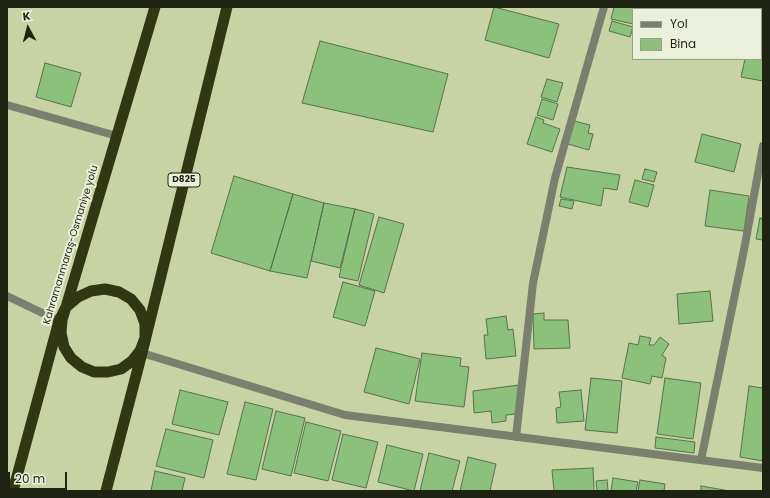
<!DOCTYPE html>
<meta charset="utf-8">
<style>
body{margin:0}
#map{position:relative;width:770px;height:498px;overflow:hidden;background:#c7d2a5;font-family:Poppins,sans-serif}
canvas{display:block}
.frame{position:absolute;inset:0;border:8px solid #1f2311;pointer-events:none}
.legend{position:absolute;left:632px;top:8px;width:130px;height:52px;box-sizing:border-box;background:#eaf0d9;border:1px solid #999e89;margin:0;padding:5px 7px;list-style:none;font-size:12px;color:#1f2311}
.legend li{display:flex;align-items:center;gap:8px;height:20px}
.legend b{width:20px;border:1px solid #999e89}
.north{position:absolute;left:8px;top:8px;width:40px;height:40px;-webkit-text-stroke:3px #eaf0d9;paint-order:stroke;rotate:353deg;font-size:11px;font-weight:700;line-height:16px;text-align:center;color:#1f2311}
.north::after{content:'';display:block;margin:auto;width:14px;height:18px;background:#1f2311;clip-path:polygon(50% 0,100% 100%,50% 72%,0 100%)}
.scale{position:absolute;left:8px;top:472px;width:59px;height:18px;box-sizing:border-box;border:2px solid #1f2311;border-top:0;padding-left:5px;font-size:12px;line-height:14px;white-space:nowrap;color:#1f2311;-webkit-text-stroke:3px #eaf0d9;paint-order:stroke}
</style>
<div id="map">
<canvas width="770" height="498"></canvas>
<div class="frame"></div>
<ul class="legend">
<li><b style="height:5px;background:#7b7f6d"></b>Yol</li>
<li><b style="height:11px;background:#8bc17b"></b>Bina</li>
</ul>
<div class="north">K</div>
<div class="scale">20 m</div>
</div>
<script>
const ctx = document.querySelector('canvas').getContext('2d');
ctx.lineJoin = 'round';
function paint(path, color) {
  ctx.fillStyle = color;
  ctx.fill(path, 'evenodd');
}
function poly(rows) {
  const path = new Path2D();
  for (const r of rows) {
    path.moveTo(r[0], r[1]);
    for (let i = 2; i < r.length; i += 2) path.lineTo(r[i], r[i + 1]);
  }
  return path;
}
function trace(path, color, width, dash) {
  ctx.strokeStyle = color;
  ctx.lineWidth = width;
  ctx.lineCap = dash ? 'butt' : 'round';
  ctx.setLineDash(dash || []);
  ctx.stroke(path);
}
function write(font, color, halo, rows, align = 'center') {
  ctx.font = font + ' Poppins,sans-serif';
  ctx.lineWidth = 4;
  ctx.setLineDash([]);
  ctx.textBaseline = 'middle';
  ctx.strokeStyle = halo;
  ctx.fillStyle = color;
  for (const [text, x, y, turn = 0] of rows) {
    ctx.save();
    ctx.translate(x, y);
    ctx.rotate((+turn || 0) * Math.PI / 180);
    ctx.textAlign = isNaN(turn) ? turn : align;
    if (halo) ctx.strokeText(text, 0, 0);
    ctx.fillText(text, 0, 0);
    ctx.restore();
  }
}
const building = poly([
 [494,7,559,24,549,58,485,40,494,7],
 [614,7,629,7,637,9,633,9,633,24,611,19,614,7],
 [689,7,723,7,722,9,688,9,689,7],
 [612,21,633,27,630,37,609,31,612,21],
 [761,31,763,32,763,81,741,77,745,59,761,59,761,31],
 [320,41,448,74,433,132,302,103,320,41],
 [45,63,81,73,71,107,36,97,45,63],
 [547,79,563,83,557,102,541,97,547,79],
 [542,99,558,104,553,120,537,115,542,99],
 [536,117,544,120,543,123,560,129,552,152,527,144,536,117],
 [574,121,590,125,588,133,593,134,589,150,568,144,574,121],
 [702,134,741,144,734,172,695,162,702,134],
 [567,167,620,175,617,190,604,188,601,206,560,197,567,167],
 [645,169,657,172,654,182,642,179,645,169],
 [234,176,293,194,270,271,211,253,234,176],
 [635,180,654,185,648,207,629,202,635,180],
 [710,190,749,196,744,231,705,226,710,190],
 [293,194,324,203,307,278,270,271,293,194],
 [561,199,574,201,572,209,559,206,561,199],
 [324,203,355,209,340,268,311,261,324,203],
 [355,209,374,214,358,281,339,277,355,209],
 [379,217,404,224,384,293,359,285,379,217],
 [760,218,763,219,763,240,756,239,760,218],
 [343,282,375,291,365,326,333,317,343,282],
 [710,291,713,321,679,324,677,294,710,291],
 [544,313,544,320,568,320,570,348,534,349,533,314,544,313],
 [506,316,508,330,513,329,516,356,486,359,484,335,488,335,486,319,506,316],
 [640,336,651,338,649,345,654,345,660,337,669,344,662,355,666,358,662,378,652,376,650,384,622,378,629,343,638,345,640,336],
 [376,348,420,359,409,404,364,392,376,348],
 [422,353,461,358,460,366,469,367,464,407,415,401,422,353],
 [591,378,622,381,617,433,585,430,591,378],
 [665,378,701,383,693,439,657,434,665,378],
 [519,385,517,414,506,415,506,421,492,423,491,411,474,413,473,391,519,385],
 [749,386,763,388,763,461,740,457,749,386],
 [180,390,228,402,219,435,172,424,180,390],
 [581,390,584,421,557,423,556,408,561,407,559,392,581,390],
 [245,402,273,409,256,480,227,474,245,402],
 [276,411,305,418,291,476,262,469,276,411],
 [306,422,341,431,328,481,294,473,306,422],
 [166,429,213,440,204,478,156,466,166,429],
 [343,434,378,442,366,488,332,480,343,434],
 [656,437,695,442,694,453,655,448,656,437],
 [387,445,423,454,414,491,378,482,387,445],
 [429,453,460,461,452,491,420,491,429,453],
 [468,457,496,464,490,491,460,491,468,457],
 [593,468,594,491,554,491,552,470,593,468],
 [155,471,185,478,182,491,151,491,155,471],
 [613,478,638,482,636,491,611,491,613,478],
 [607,480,608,490,597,491,596,481,607,480],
 [640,480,665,484,664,491,638,491,640,480],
 [701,486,730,491,701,491,701,486]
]);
paint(building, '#8bc17b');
trace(building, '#587250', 1);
trace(poly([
 [7,105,117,136],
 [142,353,345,415,763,468],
 [516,437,533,283,555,178,604,7],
 [701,460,744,250,763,146]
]), '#7b7f6d', 8);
trace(poly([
 [7,296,59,321]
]), '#7b7f6d', 8);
trace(poly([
 [105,289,119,292,131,299,140,310,145,324,145,338,140,351,132,361,121,369,108,372,94,372,82,367,71,358,64,347,61,333,62,320,66,307,78,297,91,291,105,289],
 [13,491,59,321,66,307,155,7],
 [106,491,142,353,227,7]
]), '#303712', 11);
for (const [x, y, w] of [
 [184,180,32]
]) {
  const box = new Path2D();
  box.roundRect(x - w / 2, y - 7, w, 14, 3);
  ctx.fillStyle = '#eaf0d9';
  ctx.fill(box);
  trace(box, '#1f2311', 1);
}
write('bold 9px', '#1f2311', null, [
 ["D825",184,180]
]);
write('10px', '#1f2311', '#eaf0d9', [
 ["Kahramanmaraş-Osmaniye yolu",71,245,-73]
]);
</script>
